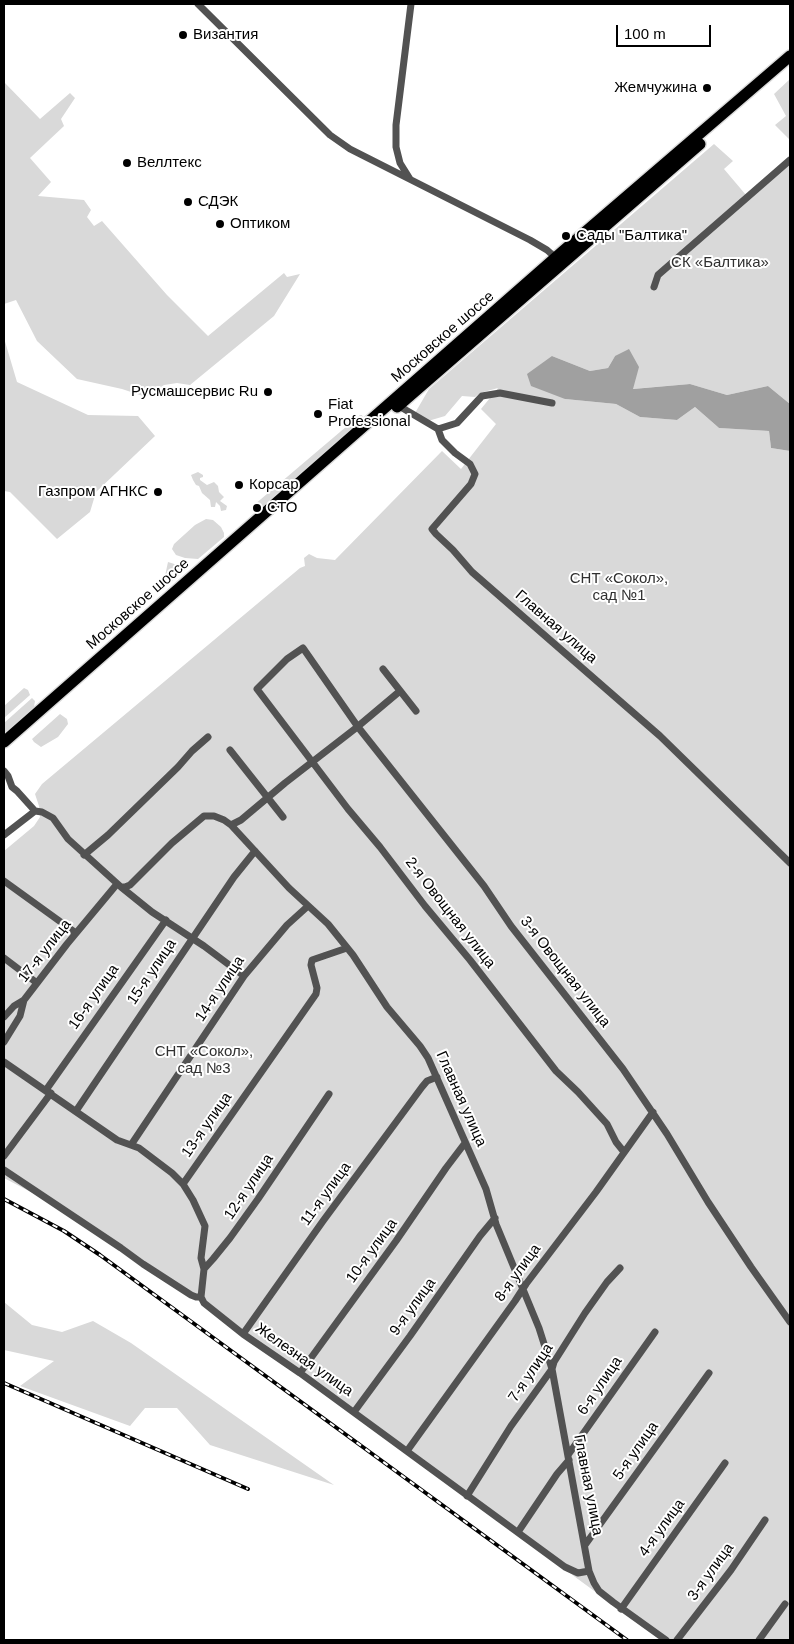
<!DOCTYPE html>
<meta charset="utf-8">
<style>
body{margin:0}
#map{position:relative;width:794px;height:1644px;overflow:hidden;background:#fff;font-family:Helvetica,sans-serif}
canvas{display:block}
.frame{position:absolute;inset:0;border:5px solid #000;pointer-events:none}
.scale{position:absolute;left:616px;top:25px;width:95px;height:22px;box-sizing:border-box;border:2px solid #000;border-top:0;padding-left:6px;font-size:15px;line-height:18px;white-space:nowrap;color:#000;-webkit-text-stroke:4px #fff;paint-order:stroke}
</style>
<div id="map">
<canvas width="794" height="1644"></canvas>
<div class="frame"></div>
<div class="scale">100 m</div>
</div>
<script>
const ctx = document.querySelector('canvas').getContext('2d');
ctx.lineJoin = 'round';
function paint(path, color) {
  ctx.fillStyle = color;
  ctx.fill(path, 'evenodd');
}
function poly(rows) {
  const path = new Path2D();
  for (const r of rows) {
    path.moveTo(r[0], r[1]);
    for (let i = 2; i < r.length; i += 2) path.lineTo(r[i], r[i + 1]);
  }
  return path;
}
function trace(path, color, width, dash) {
  ctx.strokeStyle = color;
  ctx.lineWidth = width;
  ctx.lineCap = dash ? 'butt' : 'round';
  ctx.setLineDash(dash || []);
  ctx.stroke(path);
}
function write(font, color, halo, rows, align = 'center') {
  ctx.font = font + ' Helvetica,sans-serif';
  ctx.lineWidth = 4;
  ctx.setLineDash([]);
  ctx.textBaseline = 'middle';
  ctx.strokeStyle = halo;
  ctx.fillStyle = color;
  for (const [text, x, y, turn = 0] of rows) {
    ctx.save();
    ctx.translate(x, y);
    ctx.rotate((+turn || 0) * Math.PI / 180);
    ctx.textAlign = isNaN(turn) ? turn : align;
    if (halo) ctx.strokeText(text, 0, 0);
    ctx.fillText(text, 0, 0);
    ctx.restore();
  }
}
paint(poly([
 [790,79,790,140,775,125,786,116,774,94],
 [4,82,40,119,70,93,75,98,61,119,64,126,30,158,51,182,38,196,84,200,91,210,87,217,94,226,102,221,167,295,208,336,284,273,287,277,300,274,274,316,190,385,177,383,164,385,146,397,122,389,77,379,37,341,16,300,4,304],
 [714,144,733,161,724,169,746,195,790,157,790,404,768,386,727,395,690,384,632,389,615,356,608,368,590,371,552,356,565,399,616,404,640,417,677,420,695,407,719,428,769,431,771,448,790,451,790,1640,661,1640,135,1254,48,1201,4,1178,4,851,34,826,40,817,39,806,35,794,42,784,300,568,305,566,304,558,309,554,317,558,335,560,442,451,461,469,496,424,481,409,498,388,480,393,475,397,462,396,445,416,428,421,415,413,429,389],
 [4,338,17,382,88,415,138,416,155,436,96,492,90,512,57,539,10,492,4,491],
 [360,415,362,415,364,419,257,512,253,511,252,509,254,505],
 [198,472,203,475,203,477,200,478,200,480,207,485,214,482,218,486,219,492,224,497,220,501,227,506,226,510,221,511,220,506,216,502,215,507,211,507,210,500,202,493,199,486,196,485,193,480,191,475],
 [206,519,213,520,221,527,224,533,224,537,198,559,185,558,176,555,172,549,174,544,195,525],
 [168,562,187,568,162,590],
 [24,688,28,690,30,695,4,718,4,706],
 [32,698,35,701,34,707,36,711,4,735,4,723],
 [60,714,67,719,68,724,58,737,41,747,34,742,32,739],
 [4,1302,32,1325,62,1332,93,1321,131,1343,334,1485,210,1445,177,1408,145,1408,130,1426,20,1386,54,1361,4,1350]
]), '#d9d9d9');
paint(poly([
 [629,349,639,367,633,389,690,384,727,395,768,386,790,404,790,451,771,448,769,431,719,428,695,407,677,420,640,417,616,404,565,399,531,386,527,374,552,356,590,371,608,368,615,356]
]), '#a0a0a0');
const primary = poly([
 [397,407,700,144],
 [4,742,562,252,790,56]
]);
trace(primary, '#dbdbdb', 14);
trace(poly([
 [198,4,330,135,350,149,530,240,547,250,556,258],
 [410,179,400,163,396,147,396,125,411,4],
 [654,287,658,275,790,160],
 [399,406,438,429,442,440,455,453,470,464,475,474,471,484,432,529,436,534,453,550,472,572,660,736,790,863],
 [438,429,457,423,482,396,500,393,552,403],
 [383,669,416,711],
 [230,750,283,817],
 [4,771,8,776,12,787,17,791,35,811,42,812,53,818,68,839,121,887,125,887,130,885,172,843,204,816,214,816,224,820,231,825,289,888,328,924,353,955,387,1007,420,1046,428,1058,486,1189,496,1224,539,1328,552,1369,589,1571,594,1583,599,1591,613,1602,666,1640],
 [231,825,241,820,285,783,356,728,400,691],
 [4,835,35,811],
 [84,855,108,835,178,767,192,751,208,737],
 [4,881,76,933],
 [121,887,152,912,204,946,244,976],
 [4,958,37,983],
 [4,1017,14,1006,24,1000],
 [4,1042,20,1016,24,1000,67,944,117,884],
 [4,1062,117,1140,139,1148,172,1173,183,1184,193,1200,205,1226,201,1258,204,1269],
 [46,1090,166,920],
 [76,1111,234,877,255,851],
 [131,1145,244,976,287,925,308,906],
 [624,1152,616,1142,607,1124,578,1092,556,1071,470,960,425,906,380,847,348,809,257,689,287,659,303,648,358,727,484,886,511,926,623,1069,667,1134,708,1202,751,1267,790,1322],
 [4,1156,51,1093],
 [4,1170,121,1248,143,1264,191,1295,196,1297,201,1297,204,1303,243,1334,300,1373,565,1567,578,1573,589,1571],
 [183,1184,316,994,317,988,311,965,312,960,347,948],
 [201,1297,204,1269,213,1259,230,1238,258,1199,329,1094],
 [243,1334,323,1221,422,1087,427,1081,437,1077],
 [300,1373,396,1241,446,1168,465,1143],
 [354,1412,410,1336,480,1236,495,1218],
 [407,1451,515,1301,526,1284,596,1192,653,1112],
 [568,1455,655,1332],
 [467,1496,511,1426,552,1369,554,1362,585,1313,607,1282,620,1268],
 [518,1532,557,1474,569,1460],
 [585,1545,709,1373],
 [621,1609,725,1463],
 [677,1640,731,1570,765,1520],
 [759,1640,785,1604]
]), '#525252', 7);
trace(primary, '#000', 11);
const rail = poly([
 [4,1199,64,1231,100,1255,627,1640],
 [4,1383,248,1489]
]);
trace(rail, '#000', 4);
trace(rail, '#fff', 2, [5.5]);
for (const [x, y, r, color] of [
 [183,35,5,"#000"],
 [707,88,5,"#000"],
 [127,163,5,"#000"],
 [188,202,5,"#000"],
 [220,224,5,"#000"],
 [566,236,5,"#000"],
 [268,392,5,"#000"],
 [318,414,5,"#000"],
 [239,485,5,"#000"],
 [158,492,5,"#000"],
 [257,508,5,"#000"]
]) {
  const dot = new Path2D();
  dot.arc(x, y, r, 0, 2 * Math.PI);
  ctx.fillStyle = color;
  ctx.fill(dot);
  trace(dot, '#fff', 2);
}
write('15px', '#000', '#fff', [
 ["Византия",193,35],
 ["Жемчужина",697,88,"right"],
 ["Веллтекс",137,163],
 ["СДЭК",198,202],
 ["Оптиком",230,224],
 ["Сады \"Балтика\"",576,236],
 ["Русмашсервис Ru",258,392,"right"],
 ["Fiat",328,405],
 ["Professional",328,422],
 ["Корсар",249,485],
 ["Газпром АГНКС",148,492,"right"],
 ["СТО",267,508]
], 'left');
write('15px', '#303030', '#fff', [
 ["СК «Балтика»",720,263],
 ["СНТ «Сокол»,",619,579],
 ["сад №1",619,596],
 ["СНТ «Сокол»,",204,1052],
 ["сад №3",204,1069]
]);
write('15px', '#000', '#fff', [
 ["Московское шоссе",443,337,-41],
 ["Московское шоссе",138,604,-41],
 ["Главная улица",556,627,41],
 ["2-я Овощная улица",450,913,52],
 ["17-я улица",45,951,-52],
 ["15-я улица",152,972,-56],
 ["3-я Овощная улица",565,972,52],
 ["14-я улица",220,989,-56],
 ["16-я улица",94,997,-55],
 ["Главная улица",461,1099,66],
 ["13-я улица",207,1125,-55],
 ["12-я улица",249,1187,-56],
 ["11-я улица",326,1194,-54],
 ["10-я улица",372,1251,-54],
 ["8-я улица",518,1273,-54],
 ["9-я улица",413,1307,-54],
 ["Железная улица",304,1360,35],
 ["7-я улица",531,1373,-56],
 ["6-я улица",600,1386,-56],
 ["5-я улица",636,1451,-55],
 ["Главная улица",588,1485,79],
 ["4-я улица",662,1528,-54],
 ["3-я улица",711,1572,-54]
]);
</script>
